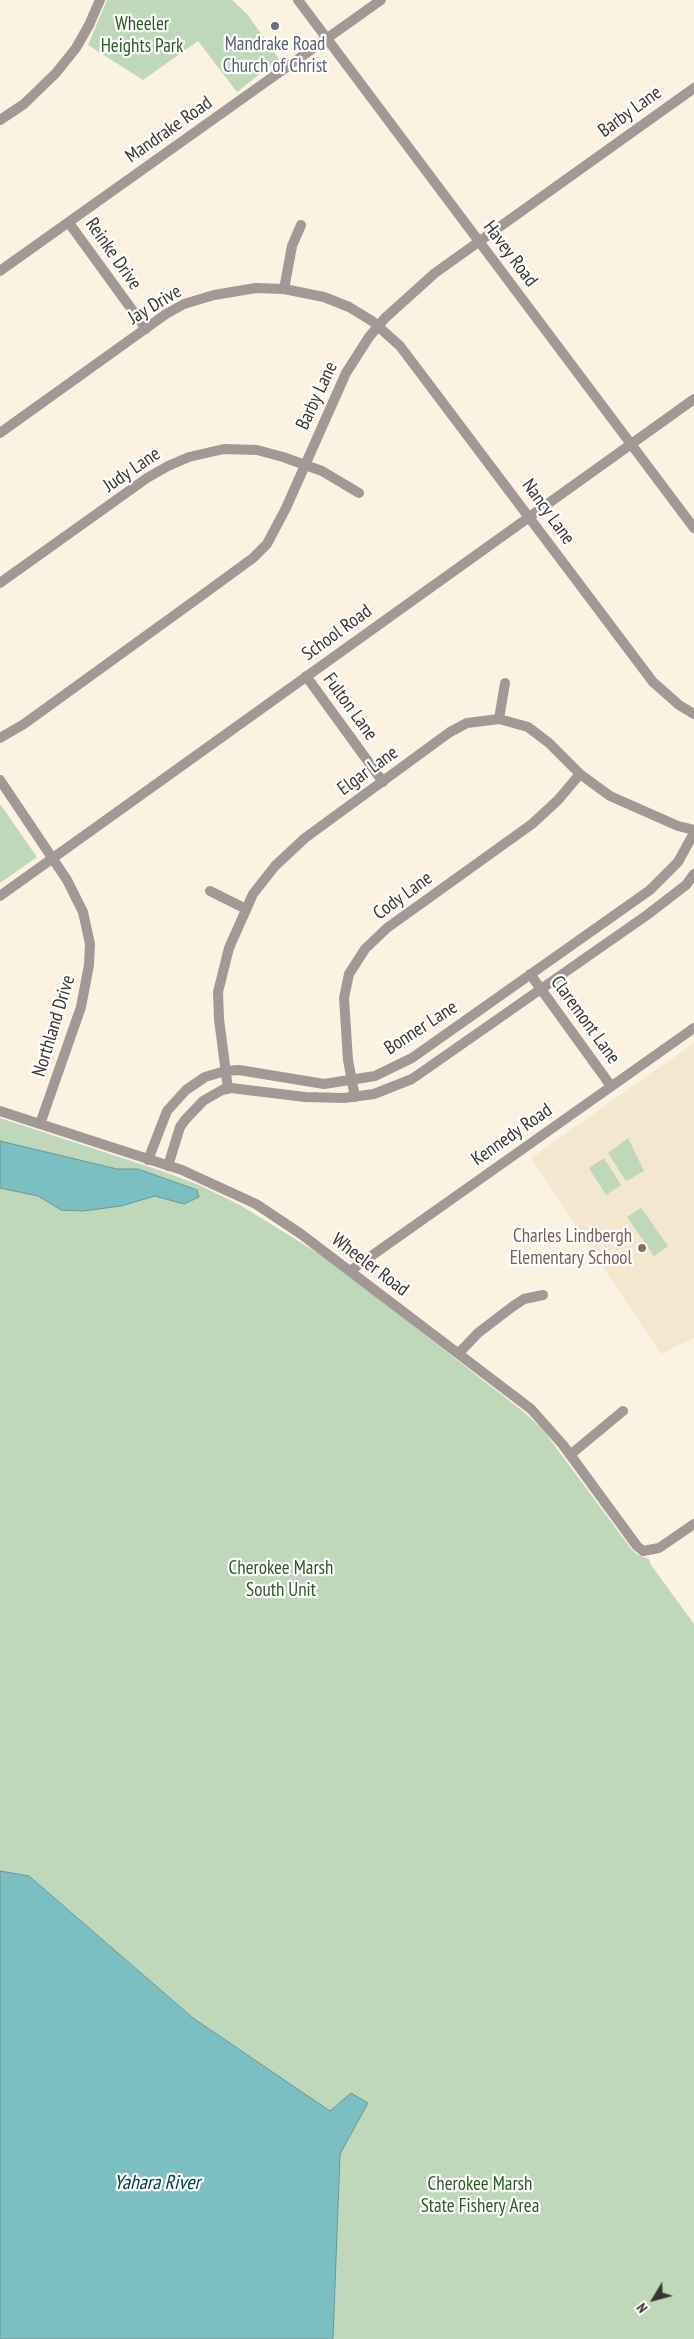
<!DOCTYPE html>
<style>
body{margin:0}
#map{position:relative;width:694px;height:2339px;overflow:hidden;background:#fbf2e2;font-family:"PT Sans Narrow",sans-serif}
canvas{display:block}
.north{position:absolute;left:629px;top:2274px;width:50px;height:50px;-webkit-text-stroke:4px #fff;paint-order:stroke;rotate:233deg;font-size:14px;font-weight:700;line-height:20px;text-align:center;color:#39362f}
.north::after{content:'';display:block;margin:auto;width:18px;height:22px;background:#39362f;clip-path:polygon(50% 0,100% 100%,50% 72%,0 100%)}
</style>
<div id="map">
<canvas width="694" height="2339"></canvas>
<div class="north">N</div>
</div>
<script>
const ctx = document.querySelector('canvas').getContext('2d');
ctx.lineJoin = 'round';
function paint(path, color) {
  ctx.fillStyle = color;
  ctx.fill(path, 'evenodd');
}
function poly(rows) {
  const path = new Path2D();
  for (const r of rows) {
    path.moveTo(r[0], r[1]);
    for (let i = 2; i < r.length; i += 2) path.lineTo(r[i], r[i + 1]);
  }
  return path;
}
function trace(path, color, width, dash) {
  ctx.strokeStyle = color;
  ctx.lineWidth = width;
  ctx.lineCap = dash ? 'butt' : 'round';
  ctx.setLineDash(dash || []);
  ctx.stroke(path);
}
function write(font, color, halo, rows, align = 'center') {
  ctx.font = font + ' "PT Sans Narrow",sans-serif';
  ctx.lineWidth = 4.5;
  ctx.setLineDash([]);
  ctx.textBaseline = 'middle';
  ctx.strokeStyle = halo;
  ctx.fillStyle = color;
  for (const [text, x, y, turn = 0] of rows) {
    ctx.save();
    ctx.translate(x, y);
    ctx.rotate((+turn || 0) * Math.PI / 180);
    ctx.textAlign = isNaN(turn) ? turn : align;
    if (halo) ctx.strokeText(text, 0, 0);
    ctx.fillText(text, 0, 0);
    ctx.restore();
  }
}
paint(poly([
 [694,1043,694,1338,661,1354,531,1158]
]), '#f4e7d0');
paint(poly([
 [107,0,232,0,247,14,279,59,237,92,198,41,143,80,88,45],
 [0,804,37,857,0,883],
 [0,1118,162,1171,199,1185,240,1205,329,1260,525,1413,543,1430,632,1550,638,1555,649,1559,651,1565,694,1624,694,2339,333,2339,340,2154,368,2103,351,2093,330,2111,193,2018,29,1876,0,1871,0,1188,38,1196,61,1210,83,1211,121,1206,155,1196,184,1204,197,1190,138,1169,117,1169,0,1141],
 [628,1138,644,1171,626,1181,608,1153],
 [604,1158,621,1185,606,1195,589,1168],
 [641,1208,668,1246,654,1256,627,1217]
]), '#bed8b9');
const water = poly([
 [0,1141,117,1169,138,1169,197,1190,199,1197,184,1204,155,1196,121,1206,83,1211,61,1210,38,1196,0,1188,0,1141],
 [0,1871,29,1876,193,2018,330,2111,351,2093,368,2103,340,2154,333,2339,0,2339,0,1871]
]);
paint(water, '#7cbfc3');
trace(water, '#689697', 1);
trace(poly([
 [298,0,694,528],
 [0,120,24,104,56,73,76,48,89,25,100,0],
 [69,223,146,329],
 [0,271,381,0],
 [284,289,292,246,301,225],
 [0,433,166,314,184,304,214,295,256,288,284,289,324,297,349,307,372,321,400,346,653,682,679,705,694,714],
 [0,583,147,478,168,466,189,457,224,449,257,450,283,457,322,471,359,493],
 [306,676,383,782],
 [499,719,505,683],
 [0,738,24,724,201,596,253,558,267,544,286,508,346,373,369,337,385,318,435,273,694,88],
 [0,780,67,880,83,912,90,944,89,965,81,1007,40,1124],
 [210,891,246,909],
 [0,896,694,399],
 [530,974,611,1086],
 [228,1089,219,1019,218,992,229,948,253,894,275,866,305,838,450,732,467,723,499,719,528,727,549,743,580,774,610,796,678,826,694,830],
 [355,1097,348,1060,344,998,349,974,365,949,387,928,532,824,558,800,580,774],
 [0,1111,182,1170,256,1204,301,1234,531,1409,563,1445,637,1546,643,1551,659,1548,694,1524],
 [148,1160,167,1111,186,1090,205,1077,225,1071,239,1070,324,1084,375,1076,412,1058,650,890,678,862,694,833],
 [168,1166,180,1127,185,1120,203,1101,222,1090,231,1088,305,1097,344,1098,374,1094,412,1079,647,915,686,885,694,874],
 [350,1271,694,1028],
 [459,1353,478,1333,512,1307,524,1299,543,1295],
 [570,1455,623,1411]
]), '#a29997', 10);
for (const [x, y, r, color] of [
 [275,26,5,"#6b7280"],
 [642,1248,5,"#8d6e63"]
]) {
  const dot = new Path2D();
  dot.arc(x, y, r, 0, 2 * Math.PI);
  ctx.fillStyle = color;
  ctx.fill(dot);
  trace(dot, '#fff', 2);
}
write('19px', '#2b5923', '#fff', [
 ["Wheeler",142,25],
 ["Heights Park",142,47],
 ["Cherokee Marsh",281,1569],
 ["South Unit",281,1591],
 ["Cherokee Marsh",480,2185],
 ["State Fishery Area",480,2207]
]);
write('19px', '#5b616d', '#fff', [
 ["Mandrake Road",275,45],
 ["Church of Christ",275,67]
]);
write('19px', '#39362f', '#fff', [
 ["Barby Lane",630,112,-36],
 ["Mandrake Road",169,130,-35],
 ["Reinke Drive",113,254,55],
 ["Havey Road",510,254,53],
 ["Jay Drive",155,305,-31],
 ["Barby Lane",317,396,-65],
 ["Judy Lane",132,470,-34],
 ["Nancy Lane",548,512,54],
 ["School Road",337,633,-36],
 ["Fulton Lane",350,707,54],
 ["Elgar Lane",368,771,-36],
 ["Cody Lane",403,896,-36],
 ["Claremont Lane",585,1020,54],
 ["Northland Drive",54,1026,-73],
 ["Bonner Lane",421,1028,-33],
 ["Kennedy Road",512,1135,-35],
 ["Wheeler Road",370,1265,37]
]);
write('19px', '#785e54', '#fff', [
 ["Charles Lindbergh",632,1237],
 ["Elementary School",632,1259]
], 'right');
write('italic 20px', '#004044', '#fff', [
 ["Yahara River",157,2183]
]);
</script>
